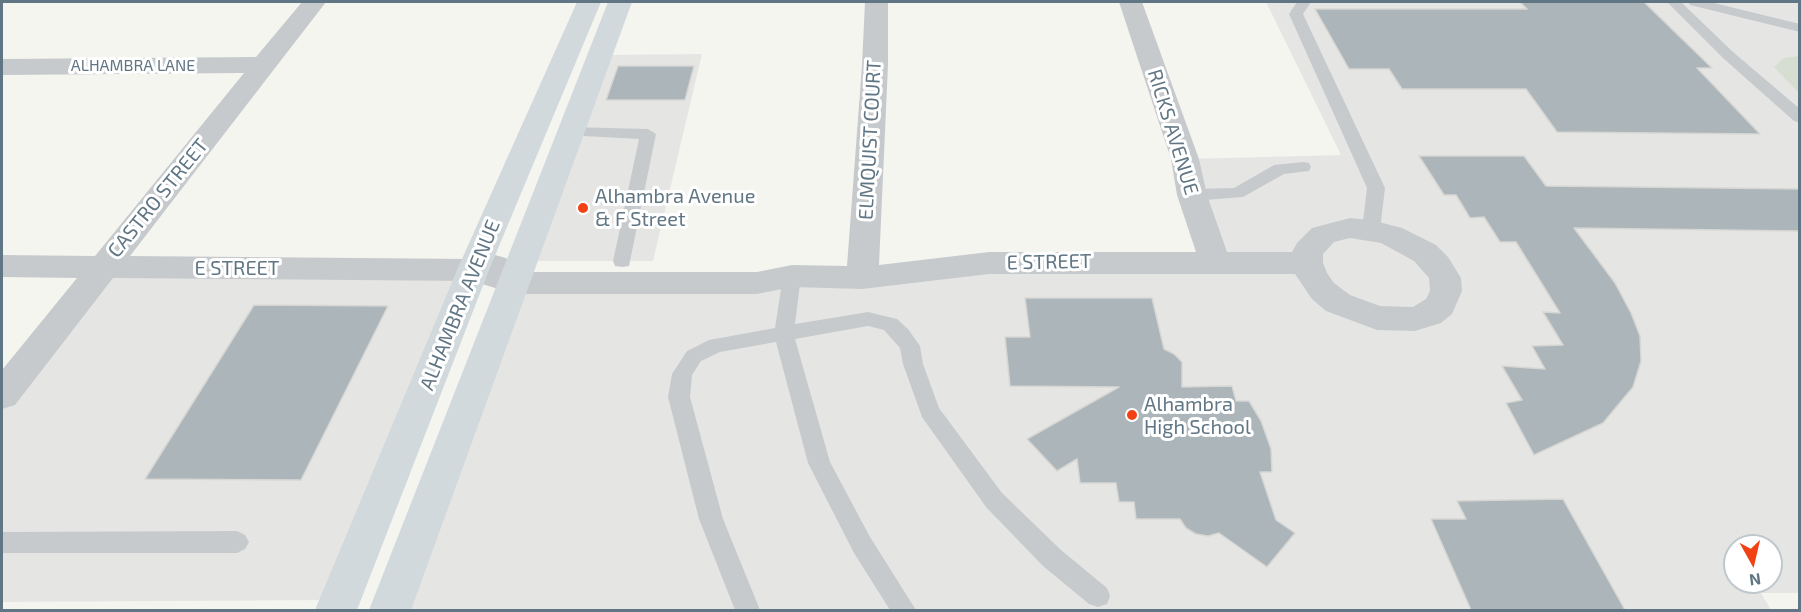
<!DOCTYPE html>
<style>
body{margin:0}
#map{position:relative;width:1801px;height:612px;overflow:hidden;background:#f5f5f0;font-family:"Exo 2",sans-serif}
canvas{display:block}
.frame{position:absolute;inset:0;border:3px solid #617684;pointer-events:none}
.north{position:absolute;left:1723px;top:534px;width:60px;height:60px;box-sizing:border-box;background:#fff;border:2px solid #c0c8ce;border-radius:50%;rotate:172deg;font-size:16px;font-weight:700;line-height:24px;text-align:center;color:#617684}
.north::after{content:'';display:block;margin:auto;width:21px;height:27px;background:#f24214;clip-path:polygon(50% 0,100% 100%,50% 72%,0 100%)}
</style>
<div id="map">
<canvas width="1801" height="612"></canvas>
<div class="frame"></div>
<div class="north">N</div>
</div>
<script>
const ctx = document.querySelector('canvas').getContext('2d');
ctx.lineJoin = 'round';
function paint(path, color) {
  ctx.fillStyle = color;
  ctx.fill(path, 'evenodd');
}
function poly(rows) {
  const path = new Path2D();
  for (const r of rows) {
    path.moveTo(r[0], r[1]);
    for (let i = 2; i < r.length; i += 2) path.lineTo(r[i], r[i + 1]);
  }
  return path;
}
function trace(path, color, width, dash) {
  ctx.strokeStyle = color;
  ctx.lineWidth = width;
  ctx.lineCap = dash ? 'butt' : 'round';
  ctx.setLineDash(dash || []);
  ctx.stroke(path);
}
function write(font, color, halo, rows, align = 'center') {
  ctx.font = font + ' "Exo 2",sans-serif';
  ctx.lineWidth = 6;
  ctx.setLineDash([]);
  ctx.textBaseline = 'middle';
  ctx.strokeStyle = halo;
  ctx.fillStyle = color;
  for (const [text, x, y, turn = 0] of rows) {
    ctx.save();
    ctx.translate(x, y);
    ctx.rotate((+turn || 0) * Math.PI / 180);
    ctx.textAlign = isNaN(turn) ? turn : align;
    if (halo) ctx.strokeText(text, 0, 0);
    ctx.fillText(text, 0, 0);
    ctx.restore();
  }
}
paint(poly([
 [1266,2,1799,2,1800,593,1761,593,1771,610,390,610,515,283,1214,262,1185,159,1341,155],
 [1735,546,1771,546,1771,582,1735,582],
 [702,54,653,261,523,261,600,55],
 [103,267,473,270,341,600,2,602,2,395]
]), '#e5e6e4');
paint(poly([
 [1799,56,1800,56,1799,93,1774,67,1784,58]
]), '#d6ddd1');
const building = poly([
 [1520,2,1644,2,1712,68,1697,68,1760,134,1557,132,1526,89,1402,89,1389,69,1349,69,1315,9,1527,9,1520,2],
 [618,66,694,66,685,100,606,100,618,66],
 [1419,156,1524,156,1546,186,1800,189,1800,231,1574,228,1615,283,1631,313,1640,336,1641,361,1633,387,1603,423,1534,455,1506,403,1522,400,1502,366,1545,369,1532,346,1563,345,1543,312,1560,313,1516,242,1500,242,1484,217,1470,218,1456,195,1444,195,1419,156],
 [1025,298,1152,298,1164,349,1174,354,1182,362,1182,387,1232,386,1236,401,1249,401,1261,421,1271,449,1272,472,1260,472,1276,520,1295,533,1267,567,1219,533,1208,536,1196,534,1186,528,1180,519,1136,519,1134,502,1119,502,1116,483,1080,483,1077,459,1057,471,1027,439,1119,387,1010,386,1005,337,1030,337,1025,298],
 [254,305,388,306,301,480,145,479,254,305],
 [1563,499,1625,610,1471,610,1431,519,1466,519,1457,501,1563,499]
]);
paint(building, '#acb5b9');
trace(building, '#d6d6d3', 1.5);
paint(poly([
 [1297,2,1311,2,1303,14,1385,188,1380,230,1377,234,1371,236,1365,234,1362,230,1367,188,1289,14,1297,2],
 [1667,2,1681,2,1733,52,1800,109,1800,123,1794,121,1723,58,1667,2],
 [1688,2,1710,2,1800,24,1800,32,1690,5,1688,2],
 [570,127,648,129,656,134,629,266,622,267,615,266,613,261,639,139,564,135,562,132,564,129,570,127],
 [1303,162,1309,163,1311,167,1309,171,1284,174,1243,197,1192,201,1186,199,1183,195,1186,191,1192,189,1234,188,1274,165,1303,162],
 [792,269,799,271,801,276,795,324,868,312,897,319,908,329,920,346,923,364,939,408,1002,493,1061,550,1107,588,1110,596,1107,604,1098,607,1089,604,1043,566,986,507,922,417,903,364,900,348,884,330,868,326,795,339,830,462,870,537,916,610,890,610,854,553,808,463,776,342,720,352,701,361,692,375,690,397,723,519,760,610,735,610,699,519,668,397,672,374,687,351,709,340,775,328,783,276,785,271,792,269],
 [237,531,245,535,249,542,245,549,237,553,2,553,2,532,237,531]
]), '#c7cacd');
paint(poly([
 [302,2,326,2,130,256,473,259,495,255,506,258,511,266,509,270,515,272,757,272,792,265,847,266,862,65,865,2,888,2,888,65,879,265,989,252,1196,252,1177,195,1171,159,1119,2,1142,2,1199,159,1207,195,1227,252,1292,252,1297,243,1312,228,1350,218,1371,220,1402,228,1436,245,1448,257,1461,278,1462,291,1452,314,1441,323,1415,331,1377,330,1326,311,1312,299,1295,274,989,274,862,289,792,287,757,294,515,294,472,281,113,278,15,405,2,409,2,370,77,278,2,277,2,255,95,256,244,73,2,75,2,59,256,57,302,2],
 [1350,238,1381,243,1414,261,1429,278,1430,291,1426,299,1413,307,1380,306,1350,295,1334,283,1327,273,1323,263,1323,254,1334,242,1350,238]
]), '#c7cacd');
paint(poly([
 [577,2,601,2,489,270,357,610,315,610,457,270,577,2],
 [608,2,632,2,411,610,369,610,608,2]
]), '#d2d9dc');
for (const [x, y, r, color] of [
 [583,208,6,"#f24214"],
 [1132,415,6,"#f24214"]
]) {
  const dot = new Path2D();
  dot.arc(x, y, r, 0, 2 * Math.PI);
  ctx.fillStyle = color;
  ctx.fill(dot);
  trace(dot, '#fff', 2);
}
write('16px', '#617684', '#fff', [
 ["ALHAMBRA LANE",133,66]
]);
write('20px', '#617684', '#fff', [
 ["RICKS AVENUE",1173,132,73],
 ["ELMQUIST COURT",870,140,-87],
 ["CASTRO STREET",158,198,-51],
 ["E STREET",1049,262,-1],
 ["E STREET",237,268],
 ["ALHAMBRA AVENUE",460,305,-68]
]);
write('20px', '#617684', '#fff', [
 ["Alhambra Avenue",595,196],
 ["& F Street",595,219],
 ["Alhambra",1144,404],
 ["High School",1144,427]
], 'left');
</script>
